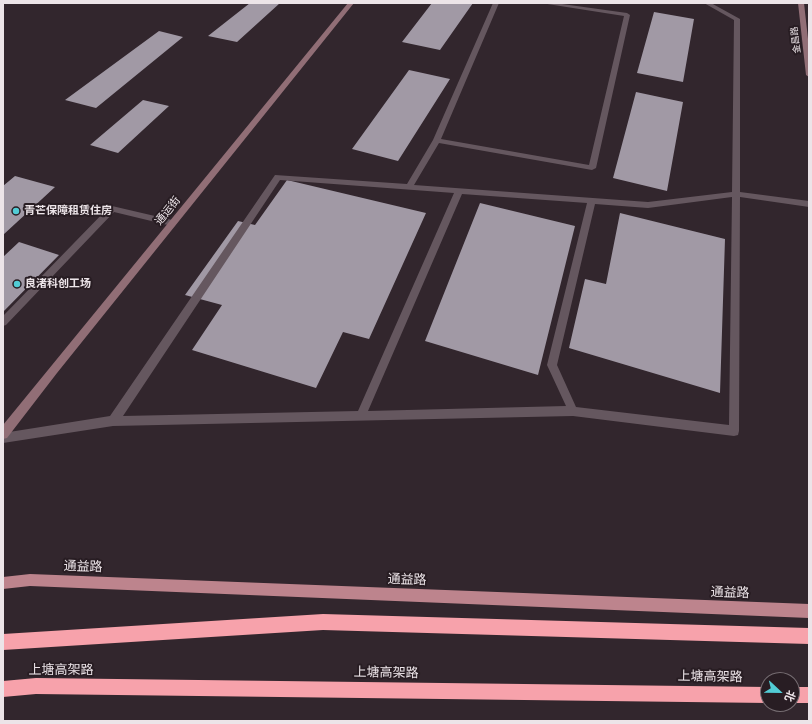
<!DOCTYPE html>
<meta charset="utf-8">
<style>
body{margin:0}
#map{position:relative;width:812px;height:724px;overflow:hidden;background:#32262d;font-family:Manrope,"Noto Sans SC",sans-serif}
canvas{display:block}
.frame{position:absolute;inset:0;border:4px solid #ece4e8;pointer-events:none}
.north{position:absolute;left:760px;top:672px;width:40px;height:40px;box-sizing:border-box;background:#281d23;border:1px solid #766d72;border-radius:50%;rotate:112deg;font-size:11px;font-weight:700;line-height:16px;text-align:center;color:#ece4e8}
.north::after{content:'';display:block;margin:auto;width:14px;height:18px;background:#52ccd5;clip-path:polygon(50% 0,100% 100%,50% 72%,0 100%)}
</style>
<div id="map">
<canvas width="812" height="724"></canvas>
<div class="frame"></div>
<div class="north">北</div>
</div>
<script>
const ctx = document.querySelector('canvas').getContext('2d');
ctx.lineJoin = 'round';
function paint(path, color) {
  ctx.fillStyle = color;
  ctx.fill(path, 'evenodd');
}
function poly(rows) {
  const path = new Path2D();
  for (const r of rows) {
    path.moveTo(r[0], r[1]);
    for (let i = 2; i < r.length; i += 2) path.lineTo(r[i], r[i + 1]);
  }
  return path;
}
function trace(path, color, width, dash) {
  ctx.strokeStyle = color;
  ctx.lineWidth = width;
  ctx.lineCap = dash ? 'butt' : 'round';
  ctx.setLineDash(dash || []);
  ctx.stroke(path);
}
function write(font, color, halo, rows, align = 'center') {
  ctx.font = font + ' Manrope,"Noto Sans SC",sans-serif';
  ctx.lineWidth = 4;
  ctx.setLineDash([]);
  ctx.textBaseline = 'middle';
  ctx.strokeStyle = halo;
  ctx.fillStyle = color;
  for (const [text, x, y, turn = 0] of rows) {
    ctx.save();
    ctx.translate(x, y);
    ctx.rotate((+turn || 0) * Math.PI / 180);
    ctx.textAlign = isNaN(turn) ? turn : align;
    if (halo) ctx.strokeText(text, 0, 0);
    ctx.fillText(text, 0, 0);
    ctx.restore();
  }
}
paint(poly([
 [250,3,280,3,237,42,208,36],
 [432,3,473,3,440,50,402,42],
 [654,12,694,19,683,82,637,73],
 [159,31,183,37,96,108,65,100],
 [409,70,450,79,398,161,352,149],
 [636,92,683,102,667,191,613,178],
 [143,100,169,106,118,153,90,145],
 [15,176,55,187,3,235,3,186],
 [287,180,426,213,369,339,343,332,316,388,192,350,222,305,185,295,238,221,255,225],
 [480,203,575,226,538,375,425,341],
 [620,213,725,239,720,393,569,348,585,279,606,284],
 [19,242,59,255,3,312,3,257]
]), '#a199a5');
paint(poly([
 [493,3,499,3,441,139,589,165,624,16,541,3,555,3,627,13,630,15,596,168,592,170,439,143,414,185,648,202,732,192,734,20,704,3,711,3,740,19,740,192,809,201,809,207,740,197,739,431,738,435,734,436,573,416,113,426,3,443,3,433,110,416,275,175,407,184,433,140,493,3],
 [280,180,454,193,358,411,123,416,280,180],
 [462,194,587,203,547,365,566,406,368,411,462,194],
 [732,197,729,425,576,407,557,365,595,204,648,208,732,197],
 [112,206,172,220,176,223,172,226,114,212,6,325,3,326,3,316,109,207,112,206]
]), '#65575f');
paint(poly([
 [348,3,354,3,57,373,7,438,3,439,3,425,348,3],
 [798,3,804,3,809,48,809,77,806,75,798,3]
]), '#916e76');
paint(poly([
 [30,574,809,604,809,618,30,586,3,589,3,577,30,574]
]), '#bd848d');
paint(poly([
 [323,614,809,628,809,644,323,630,3,650,3,634,323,614],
 [36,678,768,687,768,703,36,694,3,697,3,681,36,678],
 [792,687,809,687,809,703,792,703,792,687]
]), '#f7a2ab');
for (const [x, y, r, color] of [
 [16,211,4,"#52ccd5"],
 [17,284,4,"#52ccd5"]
]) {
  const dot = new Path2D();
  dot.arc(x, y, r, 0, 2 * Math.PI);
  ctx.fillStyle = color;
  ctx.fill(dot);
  trace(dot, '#281d23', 1.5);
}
write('9px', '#ece4e8', '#281d23', [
 ["金昌路",796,40,-97]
]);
write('bold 11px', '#ece4e8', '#281d23', [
 ["青芒保障租赁住房",24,211],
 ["良渚科创工场",25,284]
], 'left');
write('11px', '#ece4e8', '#281d23', [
 ["通运街",168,211,-51]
]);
write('13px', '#ece4e8', '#281d23', [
 ["通益路",83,567,2],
 ["通益路",407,580,2],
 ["通益路",730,593,2],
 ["上塘高架路",61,670],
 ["上塘高架路",386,673,1],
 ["上塘高架路",710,677,1]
]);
</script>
